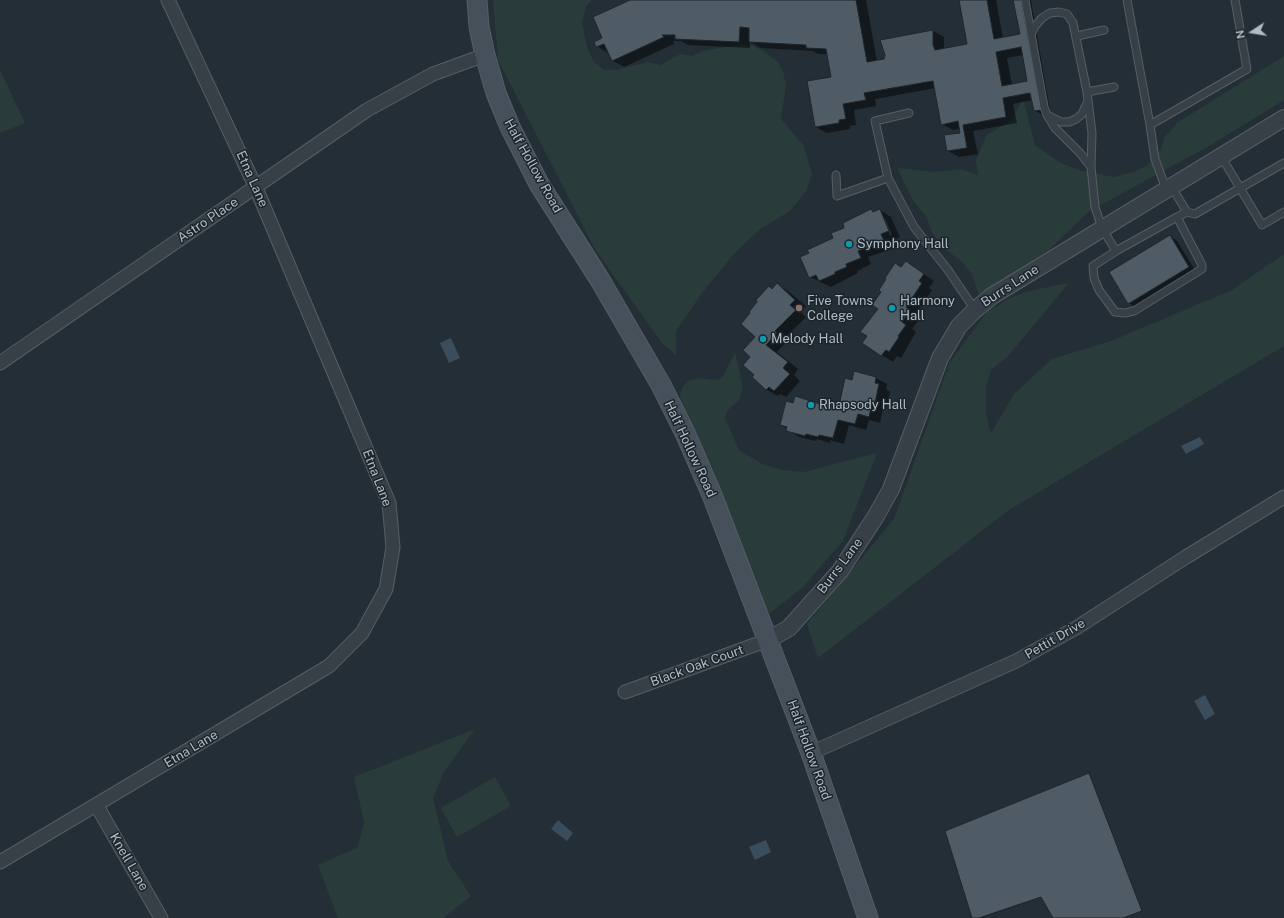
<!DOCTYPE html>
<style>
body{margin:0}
#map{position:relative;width:1284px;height:918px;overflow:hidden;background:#242e36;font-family:"Public Sans",sans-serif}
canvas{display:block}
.north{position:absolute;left:1232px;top:12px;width:40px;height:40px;-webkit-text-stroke:3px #1c252c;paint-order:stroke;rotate:258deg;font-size:11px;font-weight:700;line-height:16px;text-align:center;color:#b2bbc3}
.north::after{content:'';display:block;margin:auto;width:14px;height:18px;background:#b2bbc3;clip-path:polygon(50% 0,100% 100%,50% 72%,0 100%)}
</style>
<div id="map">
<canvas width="1284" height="918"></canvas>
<div class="north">N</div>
</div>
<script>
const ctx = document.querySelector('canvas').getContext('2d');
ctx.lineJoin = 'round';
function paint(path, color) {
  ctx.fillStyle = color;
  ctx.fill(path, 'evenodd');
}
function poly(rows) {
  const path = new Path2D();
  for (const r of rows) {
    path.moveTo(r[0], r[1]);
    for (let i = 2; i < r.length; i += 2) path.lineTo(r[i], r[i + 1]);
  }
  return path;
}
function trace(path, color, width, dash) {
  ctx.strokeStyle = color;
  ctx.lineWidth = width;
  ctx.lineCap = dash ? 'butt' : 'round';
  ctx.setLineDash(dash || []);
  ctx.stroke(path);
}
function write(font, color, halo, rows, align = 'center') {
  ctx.font = font + ' "Public Sans",sans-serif';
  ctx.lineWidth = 3;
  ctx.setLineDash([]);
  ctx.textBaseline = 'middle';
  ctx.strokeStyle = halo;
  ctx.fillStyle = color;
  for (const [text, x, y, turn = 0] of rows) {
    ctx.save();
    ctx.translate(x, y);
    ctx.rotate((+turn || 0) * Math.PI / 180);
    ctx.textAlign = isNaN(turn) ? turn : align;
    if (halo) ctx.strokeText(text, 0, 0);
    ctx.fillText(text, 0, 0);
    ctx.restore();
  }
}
paint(poly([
 [493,0,592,0,586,7,582,23,587,47,594,62,604,70,616,70,648,62,661,65,672,58,681,54,692,56,703,51,742,44,753,46,764,51,778,62,783,71,786,85,781,119,804,146,812,174,806,191,790,211,759,230,733,255,702,293,676,331,676,355,662,343,596,251,498,60],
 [1284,56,1284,100,1211,145,1088,212,1049,250,989,288,979,296,972,274,961,261,944,248,932,233,927,218,914,202,897,168,935,172,960,169,978,175,976,160,986,136,1011,120,1023,99,1035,145,1059,162,1078,170,1114,177,1134,172,1147,166,1161,149,1164,138,1177,123],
 [0,70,25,123,0,133],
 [1284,254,1284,346,1009,510,818,658,807,624,894,519,950,362,987,312,1010,298,1029,291,1069,283,1009,355,991,370,986,386,986,415,991,433,1014,394,1052,359,1111,341,1232,290],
 [735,352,743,389,739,400,727,411,725,418,739,450,762,464,782,470,804,472,877,453,843,541,803,587,769,614,729,516,681,409,680,393,684,385,690,380,700,378,717,380,723,377],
 [475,729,444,772,433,798,448,861,471,896,443,918,338,918,318,865,358,847,364,822,354,777],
 [495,777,511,806,457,837,441,808]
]), '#293c39');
paint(poly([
 [451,338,460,358,449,363,440,343],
 [1200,437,1204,444,1186,454,1181,446],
 [1205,695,1215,714,1205,720,1194,701],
 [558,820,573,833,567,841,551,829],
 [766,840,771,852,755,860,749,847]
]), '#3a4d5c');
paint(poly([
 [633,0,866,0,877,61,884,60,886,55,881,41,933,31,944,37,944,49,968,45,960,0,996,0,1003,38,1021,35,1014,0,1031,0,1051,116,1046,117,1034,110,1033,100,1013,104,1017,123,973,131,978,154,959,157,948,151,961,134,960,129,953,130,942,124,936,88,875,99,876,106,854,110,856,125,850,126,850,129,827,133,816,127,832,78,828,54,818,54,813,51,761,48,750,42,750,48,688,45,681,41,673,41,674,44,624,67,612,60,608,53,597,46],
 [1023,55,1028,82,1012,85,1007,58],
 [871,210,875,212,880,210,891,217,900,237,892,241,895,248,868,257,871,264,857,271,858,273,831,287,810,277,834,239,856,218,856,217],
 [883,218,885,218,892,235,890,236],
 [1170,236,1177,241,1196,272,1136,308,1129,303],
 [906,262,934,281,929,288,932,290,916,314,921,317,912,329,916,332,901,358,897,356,893,362,863,343],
 [777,284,788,291,806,306,801,312,806,317,786,337,788,340,777,352,798,369,794,375,800,381,786,397,780,394,778,396,767,390,753,377,755,375,752,357,756,337,769,287,772,289],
 [855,372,876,378,887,384,886,389,890,392,886,409,883,408,880,423,869,420,866,430,849,425,844,444,830,440,830,443,817,439,816,441,799,437,781,425,823,406,840,407],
 [1089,774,1142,911,1125,918,1054,918,1042,897,981,918,973,918]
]), '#0007');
const building = poly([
 [630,0,856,0,867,62,884,59,885,55,880,40,933,30,933,45,935,50,967,44,959,0,987,0,994,39,1020,34,1013,0,1021,0,1041,110,1034,111,1030,93,1003,98,1006,117,963,125,967,148,947,151,944,135,960,133,958,121,941,125,933,81,864,93,866,100,843,104,846,119,839,120,839,123,815,127,807,81,831,77,826,49,806,48,806,45,749,42,749,28,740,27,739,42,675,39,675,35,662,35,664,37,612,61,604,44,596,47,594,42,602,38,593,17,630,0],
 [1021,47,1027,81,1002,86,996,52,1021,47],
 [871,209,873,212,880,209,889,231,881,234,884,241,858,251,861,258,846,264,847,267,835,272,835,274,819,281,816,275,809,278,800,257,809,253,807,250,833,238,831,233,844,228,843,223,871,209],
 [1170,235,1189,267,1128,304,1109,272,1170,235],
 [906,261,924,274,919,281,922,283,906,307,910,310,902,322,906,325,898,336,899,337,889,352,886,350,881,356,862,343,867,336,860,332,878,309,872,305,881,292,879,290,886,279,885,278,895,263,901,267,906,261],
 [777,283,795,300,790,305,796,310,775,331,777,333,766,345,788,362,783,368,790,374,774,391,769,387,766,390,752,377,754,375,743,365,750,357,743,350,755,337,741,324,750,313,749,312,757,302,756,300,769,286,772,289,777,283],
 [854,371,876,377,875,383,879,384,875,403,872,403,869,417,858,414,855,424,838,420,833,438,819,435,818,437,806,434,805,436,786,431,787,427,780,425,786,401,793,403,795,396,823,405,823,402,839,406,845,378,852,380,854,371],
 [1089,773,1142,911,1123,918,1053,918,1041,897,979,918,972,918,945,831,1089,773]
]);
paint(building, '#4f5b65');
trace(building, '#1e272e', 1);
const service = poly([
 [1025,0,1044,107,1047,115,1055,128,1080,153,1091,167],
 [1127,0,1150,125],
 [1031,35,1035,26,1042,18,1050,13,1059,12,1067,14,1073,23,1087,92,1092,133,1091,167,1095,207,1102,228,1116,251],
 [1077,36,1104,30],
 [1087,92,1114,87],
 [909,113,875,121,888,178,914,227,948,270,975,310],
 [1047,115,1061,122,1069,122,1076,119,1082,114,1088,101],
 [1221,156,1262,225,1284,212],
 [836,175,837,196,888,178],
 [1171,186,1187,212,1195,214,1284,163],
 [1166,189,1155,159,1150,125,1247,69,1235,0],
 [1177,217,1202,265,1202,269,1134,311,1125,313,1115,312,1099,290,1094,278,1093,266,1116,251,1177,217,1187,212]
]);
const minor = poly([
 [0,363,367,110,433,74,485,55],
 [625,692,768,640],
 [811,753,1016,661,1076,628,1186,557,1284,497],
 [97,806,161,918],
 [0,862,329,666,362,633,386,589,393,547,389,503,256,188,168,0]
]);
const tertiary = poly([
 [768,640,789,628,840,571,876,516,891,489,940,358,959,326,975,310,992,296,1284,118]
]);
const secondary = poly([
 [477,0,479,27,485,55,496,93,510,127,539,184,600,280,661,385,685,433,712,495,811,753,868,918]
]);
trace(service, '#555e65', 9);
trace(minor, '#555e65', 15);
trace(tertiary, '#555e65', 18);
trace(secondary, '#555e65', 21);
trace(service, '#374047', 7);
trace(minor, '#374047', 13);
trace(tertiary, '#374047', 16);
trace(secondary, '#46505a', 19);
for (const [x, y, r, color] of [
 [849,244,4,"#0f9aa8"],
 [799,308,4,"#8d6e63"],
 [892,308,4,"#0f9aa8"],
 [763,339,4,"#0f9aa8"],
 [811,405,4,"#0f9aa8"]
]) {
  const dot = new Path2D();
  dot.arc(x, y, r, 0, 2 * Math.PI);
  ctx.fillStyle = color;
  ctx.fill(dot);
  trace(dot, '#1c252c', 1.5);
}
write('13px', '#b2bbc3', '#1c252c', [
 ["Half Hollow Road",533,166,61],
 ["Etna Lane",252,179,66],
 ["Astro Place",208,220,-34],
 ["Burrs Lane",1010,286,-33],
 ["Half Hollow Road",690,449,65],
 ["Etna Lane",377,478,69],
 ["Burrs Lane",840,566,-53],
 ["Pettit Drive",1055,639,-30],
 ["Black Oak Court",697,666,-20],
 ["Etna Lane",191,749,-31],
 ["Half Hollow Road",809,750,70],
 ["Knell Lane",129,862,60]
]);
write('13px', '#b2bbc3', '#1c252c', [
 ["Symphony Hall",857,244],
 ["Five Towns",807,301],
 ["College",807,316],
 ["Harmony",900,301],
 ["Hall",900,316],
 ["Melody Hall",771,339],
 ["Rhapsody Hall",819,405]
], 'left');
</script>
